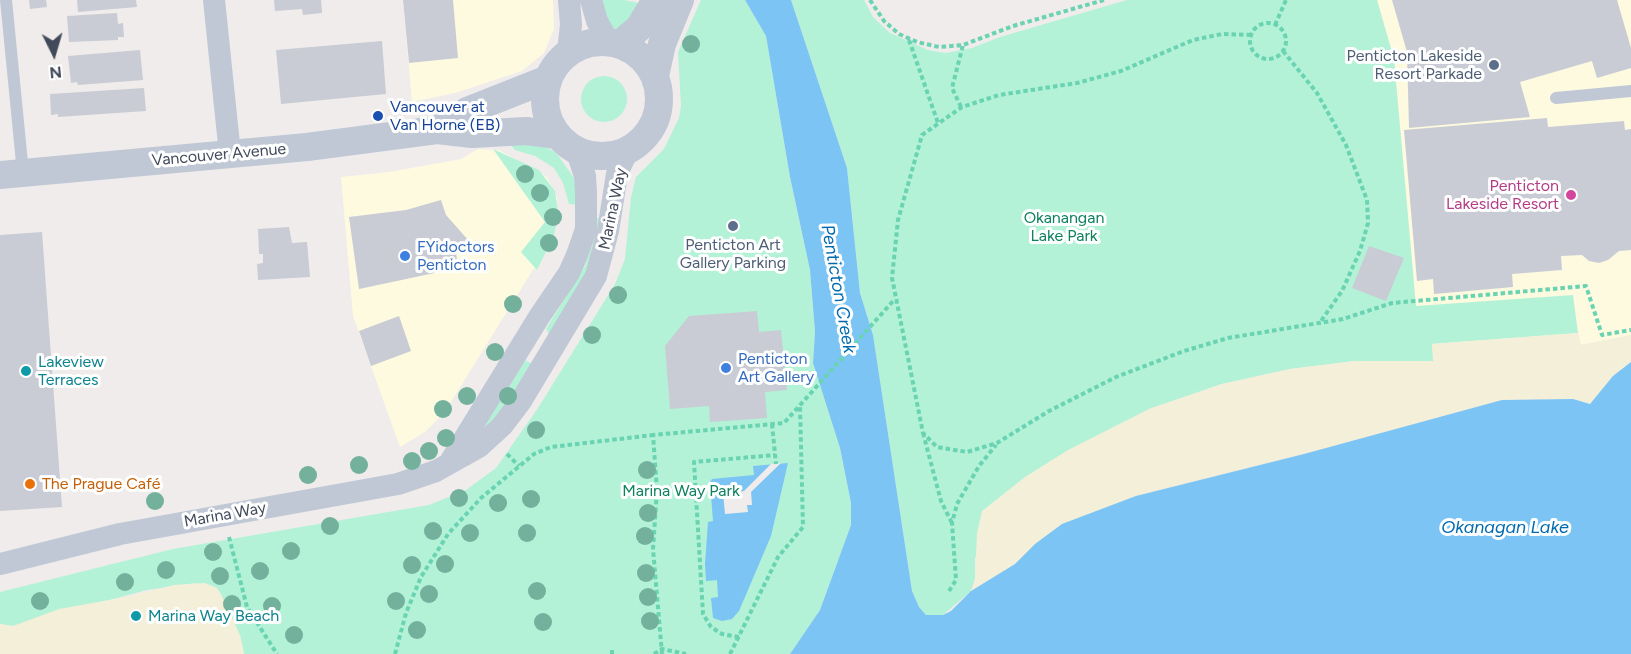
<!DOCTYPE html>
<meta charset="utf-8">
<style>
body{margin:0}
#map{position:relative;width:1631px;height:654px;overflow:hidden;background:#efeceb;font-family:Figtree,sans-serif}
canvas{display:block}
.north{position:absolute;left:24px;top:24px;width:60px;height:60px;-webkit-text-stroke:4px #fff;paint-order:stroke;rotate:175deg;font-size:16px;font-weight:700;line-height:24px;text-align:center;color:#424a5a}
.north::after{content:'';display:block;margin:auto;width:21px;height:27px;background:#424a5a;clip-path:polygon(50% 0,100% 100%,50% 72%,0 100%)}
</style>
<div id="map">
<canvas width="1631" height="654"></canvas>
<div class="north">N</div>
</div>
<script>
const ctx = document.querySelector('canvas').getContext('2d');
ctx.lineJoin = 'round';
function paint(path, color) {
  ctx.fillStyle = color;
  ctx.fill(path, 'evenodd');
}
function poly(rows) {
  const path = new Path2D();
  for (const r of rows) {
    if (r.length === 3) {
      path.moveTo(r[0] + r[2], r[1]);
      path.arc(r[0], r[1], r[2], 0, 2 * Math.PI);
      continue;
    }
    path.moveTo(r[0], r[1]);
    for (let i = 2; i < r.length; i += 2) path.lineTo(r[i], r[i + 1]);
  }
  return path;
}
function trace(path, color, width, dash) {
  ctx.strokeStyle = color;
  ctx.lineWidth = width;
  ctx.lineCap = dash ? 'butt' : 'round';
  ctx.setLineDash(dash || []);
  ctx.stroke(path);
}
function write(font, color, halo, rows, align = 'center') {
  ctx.font = font + ' Figtree,sans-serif';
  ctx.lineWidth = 6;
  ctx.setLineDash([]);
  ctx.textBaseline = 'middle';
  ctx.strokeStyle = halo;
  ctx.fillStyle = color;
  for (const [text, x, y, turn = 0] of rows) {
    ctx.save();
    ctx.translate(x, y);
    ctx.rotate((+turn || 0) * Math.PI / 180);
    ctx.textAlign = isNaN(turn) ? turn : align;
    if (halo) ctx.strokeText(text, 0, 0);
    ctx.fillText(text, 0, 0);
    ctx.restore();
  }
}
paint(poly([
 [403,0,553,0,554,29,544,53,522,71,455,93,412,102],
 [1377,0,1631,0,1631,335,1581,345,1578,333,1420,361,1394,59],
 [478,149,499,150,547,177,557,198,554,236,537,270,534,268,444,413,425,432,400,447,353,316,341,177,389,172,461,159]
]), '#fdfae0');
paint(poly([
 [600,0,624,0,644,4,616,31,612,29],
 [701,0,745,0,766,36,790,177,810,270,815,332,813,363,840,448,851,503,851,525,820,610,790,654,244,654,240,635,196,583,147,590,13,626,0,624,0,592,173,549,429,505,466,490,496,468,538,408,615,284,625,259,631,197,636,177,664,149,679,118,681,106,678,52],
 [791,0,864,0,873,17,890,33,928,50,946,53,972,48,1000,37,1127,0,1377,0,1394,59,1416,306,1573,295,1578,333,1432,344,1434,361,1355,361,1290,369,1222,384,1149,409,1139,495,975,557,975,579,971,591,943,615,926,615,919,607,912,591,873,335,860,293,847,168],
 [604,99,23],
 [510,144,544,145,557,154,574,178,578,205,569,204,563,183,554,168,535,156,515,150],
 [493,149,539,170,555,191,558,212,554,236,537,270,521,252,545,222],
 [600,217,590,268,549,334,546,329,585,266,593,242,596,219],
 [525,360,532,364,518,388,488,428,484,427]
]), '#b3f2d7');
paint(poly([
 [1578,333,1581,345,1631,335,1631,362,1613,376,1590,404,1572,399,1502,400,1304,454,1136,496,1062,524,1035,544,1015,564,971,591,975,579,977,533,982,511,1025,477,1068,450,1149,409,1222,384,1290,369,1355,361,1433,361,1432,344],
 [205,583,217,588,221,594,240,635,244,654,0,654,0,624,13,626,59,609,126,597,174,585]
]), '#f3efd9');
paint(poly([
 [745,0,791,0,847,168,860,293,873,335,912,591,919,607,926,615,943,615,951,611,971,591,1015,564,1035,544,1062,524,1136,496,1304,454,1502,400,1573,399,1590,404,1613,376,1631,362,1631,654,790,654,820,610,851,525,851,503,840,448,813,363,815,332,810,270,790,177,766,36],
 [788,463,771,536,739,611,732,619,722,621,713,618,711,598,718,597,717,580,706,581,705,564,708,522,713,521,710,482,712,479,754,475,753,466]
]), '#7cc4f4');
paint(poly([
 [781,463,751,492,752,505,747,505,748,512,725,514,723,493,744,491,771,464]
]), '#efeceb');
paint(poly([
 [29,0,46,0,47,7,30,9],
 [77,0,136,0,137,7,78,12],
 [274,0,321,0,322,13,303,15,302,9,275,11],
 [403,0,453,0,458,58,409,63],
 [1392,0,1617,0,1631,48,1631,68,1597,78,1592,61,1520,82,1530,117,1409,128,1407,52],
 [117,13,118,24,123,23,124,37,118,37,118,40,69,42,67,16],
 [382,41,386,94,281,104,276,50],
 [140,50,143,80,78,85,77,82,71,83,68,56],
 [144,88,146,111,58,117,58,114,51,115,50,94],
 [1547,118,1548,127,1624,121,1625,130,1631,129,1631,250,1619,251,1608,260,1599,263,1589,261,1582,255,1561,256,1562,270,1512,274,1513,287,1434,294,1433,279,1417,281,1404,130],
 [441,200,446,215,469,241,455,244,458,268,359,289,349,217,406,210],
 [289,227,292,243,307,242,310,277,258,280,257,264,263,263,263,254,259,254,258,229],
 [42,232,62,507,0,511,0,235],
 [1369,246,1404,258,1386,301,1352,288],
 [757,311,759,332,781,330,787,390,765,392,767,418,710,422,709,406,670,409,665,346,689,316],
 [399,316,411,351,371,366,359,331]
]), '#c9ccd4');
trace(poly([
 [870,0,884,21,899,34,917,42,939,47,963,45,1013,26,1104,0],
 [1268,41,18],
 [1275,25,1286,0],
 [1251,35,1222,34,1193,40,1121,71,1077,83,999,95,962,107,922,135,898,220,892,278,923,433,937,447,967,452,997,443,1049,411,1116,377,1184,351,1228,338,1343,319,1392,303,1586,286,1602,335,1631,330],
 [909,40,938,123],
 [1283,51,1317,93,1346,145,1367,200,1368,223,1360,251,1342,291,1321,321],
 [961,107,952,88,963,45],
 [772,424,776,464],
 [923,433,941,501,952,523],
 [507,454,519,466],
 [229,537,247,607,277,654],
 [949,591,956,580,952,523,957,504,979,466,996,445],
 [739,637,722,634,711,627,703,614,694,462,775,455],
 [612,650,612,654],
 [395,654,406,613,421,577,448,534,481,498,534,454,551,447,653,435],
 [654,654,662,649,686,654],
 [662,654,653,549,657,490,653,435,784,423,894,300],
 [730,654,778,557,803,527,800,406]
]), '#69d3b2', 4, [4.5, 3]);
trace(poly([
 [6,0,23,173],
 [1556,98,1631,91]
]), '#c0c7d5', 12);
trace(poly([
 [214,0,230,154],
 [591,0,597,21,608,41],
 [568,52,571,25,569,0],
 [450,462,539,317,569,273,577,255,586,229,586,193,585,176,576,149],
 [0,564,120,534,398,484,436,471,479,447,502,426,521,401,596,276,608,231,617,174,628,150]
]), '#c0c7d5', 22);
trace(poly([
 [602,99,57],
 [620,44,639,28,656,0],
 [655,76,662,44,680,0],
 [437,130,467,111,548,79],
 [0,175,307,147,437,130,472,134,526,131,558,135]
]), '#c0c7d5', 28);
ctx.fillStyle = '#73b19d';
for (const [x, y] of [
 [691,44],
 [525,174],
 [540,193],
 [553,217],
 [549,243],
 [618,295],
 [513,304],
 [592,335],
 [495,352],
 [467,396],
 [508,396],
 [443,409],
 [536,430],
 [446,438],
 [429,451],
 [412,461],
 [359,465],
 [647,470],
 [308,475],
 [459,498],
 [531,499],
 [155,501],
 [498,503],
 [648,513],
 [330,526],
 [433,531],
 [470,533],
 [527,533],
 [645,536],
 [291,551],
 [213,552],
 [445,564],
 [412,565],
 [166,570],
 [260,571],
 [646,573],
 [220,576],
 [125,582],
 [537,591],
 [429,594],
 [648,597],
 [40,601],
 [396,601],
 [232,604],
 [272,606],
 [650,621],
 [543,622],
 [417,630],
 [294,635]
]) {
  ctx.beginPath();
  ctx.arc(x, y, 9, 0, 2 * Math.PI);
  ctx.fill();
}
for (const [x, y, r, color] of [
 [1494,65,6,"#5c6f8a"],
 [378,116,6,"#1a4fb4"],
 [1571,195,6,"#d1479c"],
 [733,226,6,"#5c6f8a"],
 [405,256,6,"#3f7fe0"],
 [726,368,6,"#3f7fe0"],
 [26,371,6,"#0f9aa8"],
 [30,484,6,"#e8710a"],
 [136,616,6,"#0f9aa8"]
]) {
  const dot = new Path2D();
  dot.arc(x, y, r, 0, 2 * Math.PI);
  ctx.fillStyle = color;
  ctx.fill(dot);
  trace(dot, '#fff', 2);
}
write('16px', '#4e5e75', '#fff', [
 ["Penticton Lakeside",1482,56],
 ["Resort Parkade",1482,74],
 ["Penticton Art",733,245,"center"],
 ["Gallery Parking",733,263,"center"]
], 'right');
write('16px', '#164399', '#fff', [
 ["Vancouver at",390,107],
 ["Van Horne (EB)",390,125]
], 'left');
write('16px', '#424a5a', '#fff', [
 ["Vancouver Avenue",219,155,-5],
 ["Marina Way",613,209,-78],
 ["Marina Way",225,515,-10]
]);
write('16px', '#b23c85', '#fff', [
 ["Penticton",1559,186],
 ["Lakeside Resort",1559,204]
], 'right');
write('16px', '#0e815d', '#fff', [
 ["Okanangan",1064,218],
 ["Lake Park",1064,236],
 ["Marina Way Park",681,491]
]);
write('16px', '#366cbe', '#fff', [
 ["FYidoctors",417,247],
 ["Penticton",417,265],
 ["Penticton",738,359],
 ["Art Gallery",738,377]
], 'left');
write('16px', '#0d838f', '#fff', [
 ["Lakeview",38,362],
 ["Terraces",38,380],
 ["Marina Way Beach",148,616]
], 'left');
write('16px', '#c56008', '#fff', [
 ["The Prague Café",42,484]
], 'left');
write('italic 18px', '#006ab0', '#fff', [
 ["Penticton Creek",838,289,80],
 ["Okanagan Lake",1505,528]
]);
</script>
